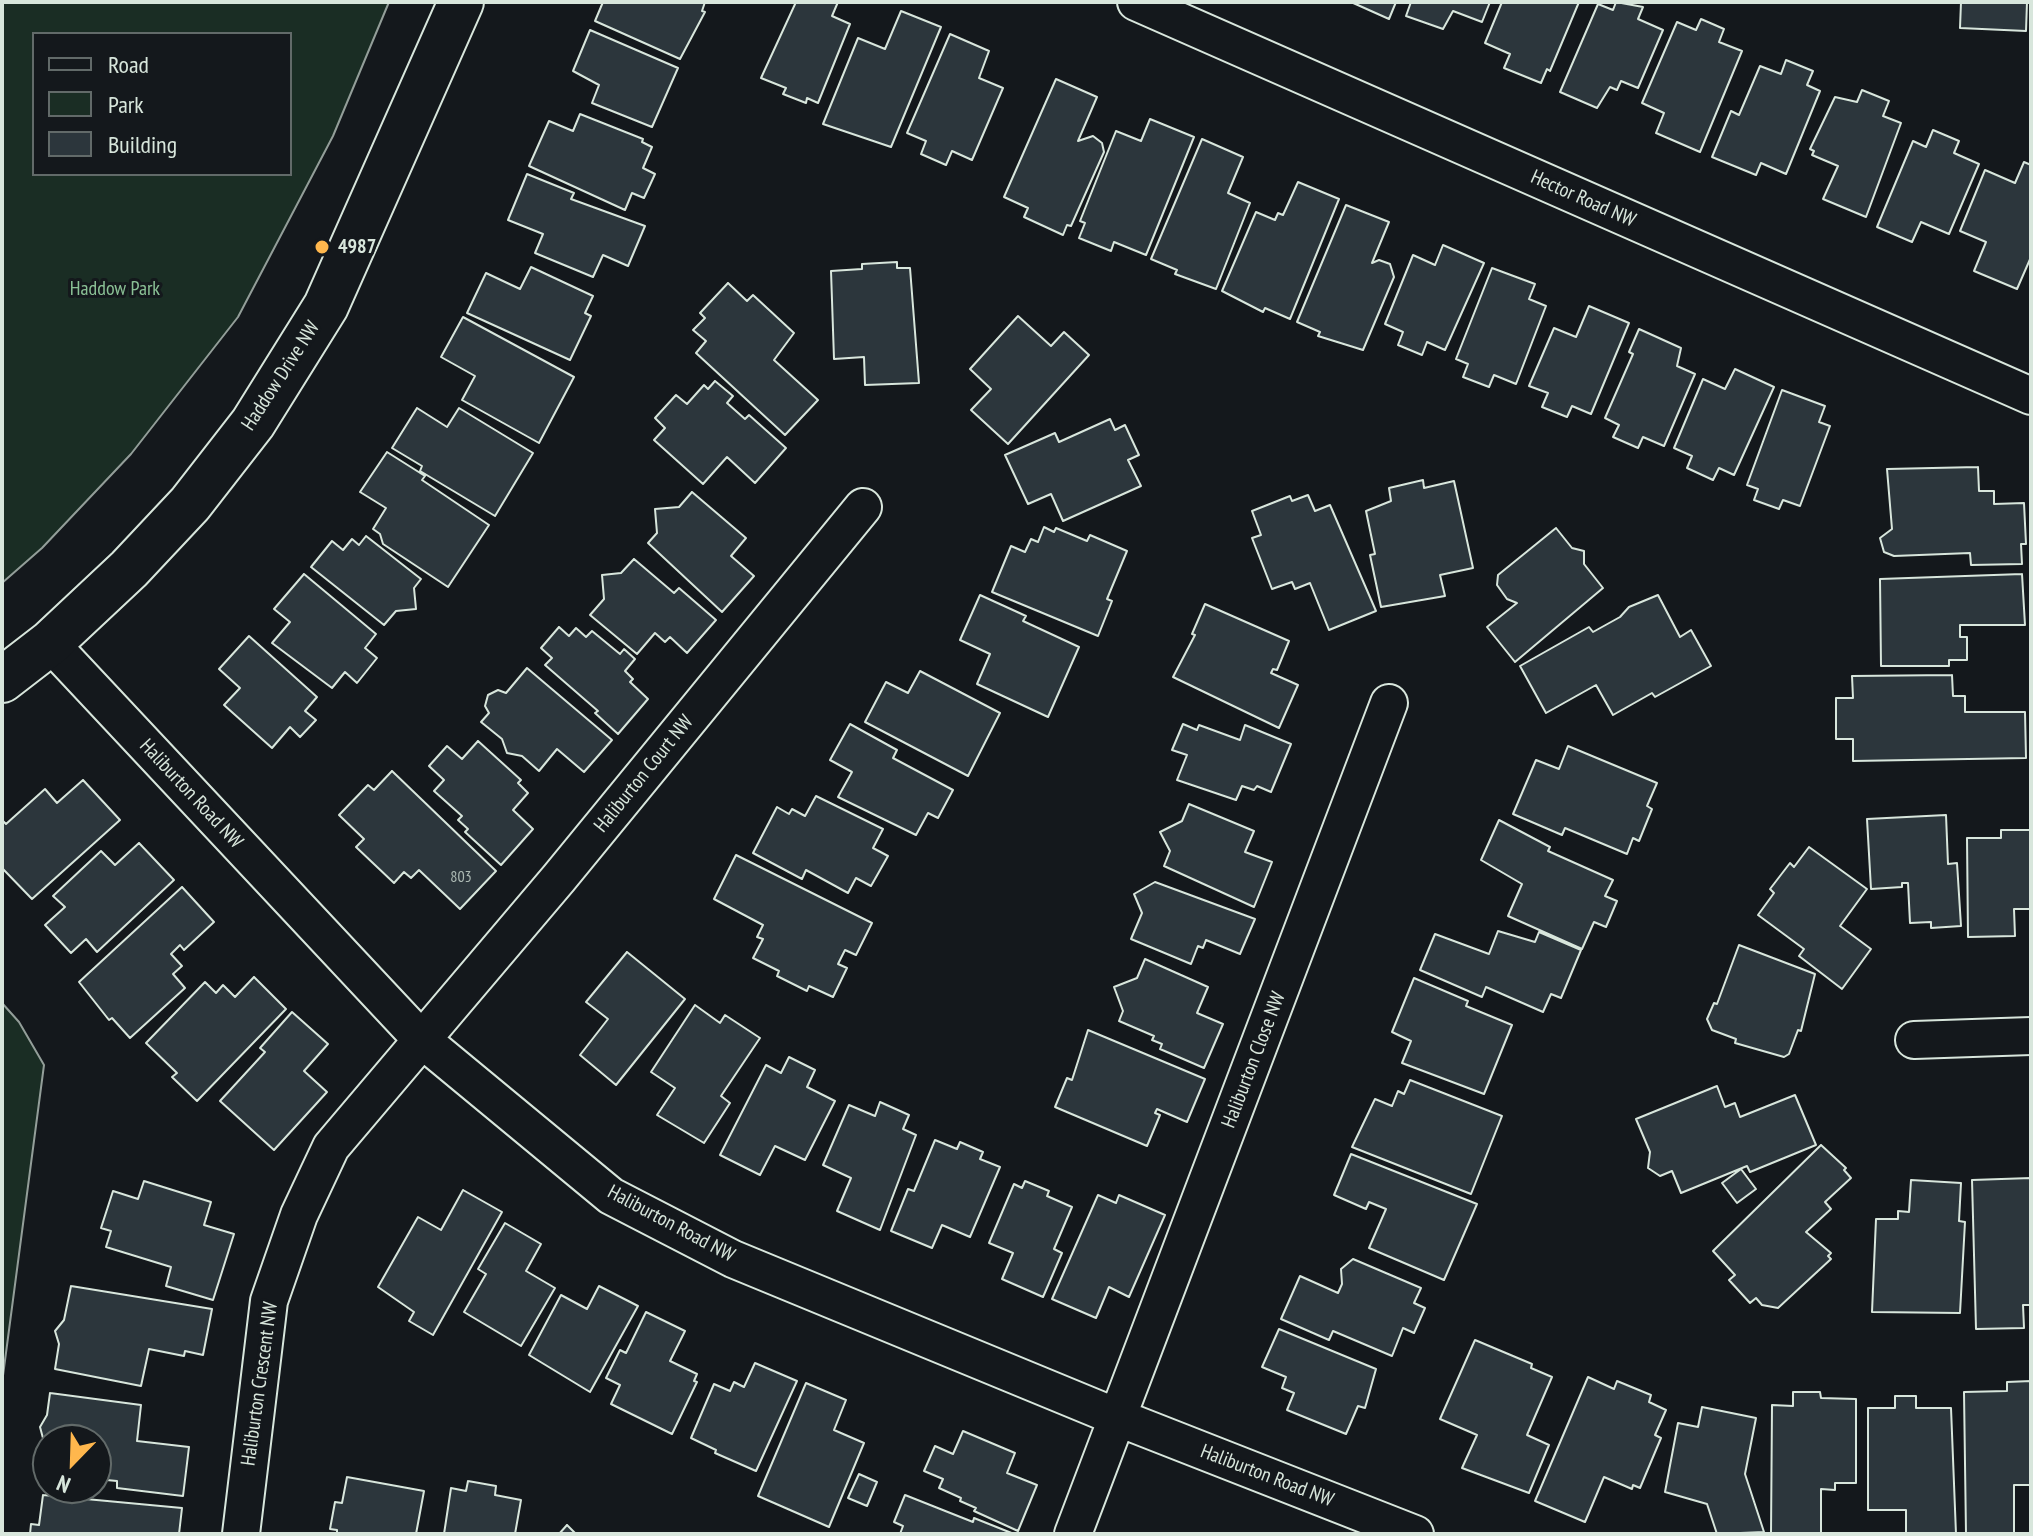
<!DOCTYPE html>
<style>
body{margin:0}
#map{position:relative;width:2033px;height:1536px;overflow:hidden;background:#14181c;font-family:"PT Sans Narrow",sans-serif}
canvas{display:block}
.frame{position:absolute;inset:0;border:4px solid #d8e6dc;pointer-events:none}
.legend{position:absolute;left:32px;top:32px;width:260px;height:144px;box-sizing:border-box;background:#14181c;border:2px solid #626a69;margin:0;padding:10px 14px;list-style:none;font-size:24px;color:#d8e6dc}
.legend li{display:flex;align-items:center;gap:16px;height:40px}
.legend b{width:40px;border:2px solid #626a69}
.north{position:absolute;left:32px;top:1424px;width:80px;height:80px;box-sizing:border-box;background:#14181c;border:2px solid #626a69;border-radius:50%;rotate:203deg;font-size:22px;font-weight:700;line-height:32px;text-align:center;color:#d8e6dc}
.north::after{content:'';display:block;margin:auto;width:28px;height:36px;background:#ffb74d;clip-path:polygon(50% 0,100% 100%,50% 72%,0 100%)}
</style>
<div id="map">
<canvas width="2033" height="1536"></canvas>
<div class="frame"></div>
<ul class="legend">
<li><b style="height:10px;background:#14181c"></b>Road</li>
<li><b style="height:22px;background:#1a2d24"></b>Park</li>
<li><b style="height:22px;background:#2c363c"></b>Building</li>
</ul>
<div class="north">N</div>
</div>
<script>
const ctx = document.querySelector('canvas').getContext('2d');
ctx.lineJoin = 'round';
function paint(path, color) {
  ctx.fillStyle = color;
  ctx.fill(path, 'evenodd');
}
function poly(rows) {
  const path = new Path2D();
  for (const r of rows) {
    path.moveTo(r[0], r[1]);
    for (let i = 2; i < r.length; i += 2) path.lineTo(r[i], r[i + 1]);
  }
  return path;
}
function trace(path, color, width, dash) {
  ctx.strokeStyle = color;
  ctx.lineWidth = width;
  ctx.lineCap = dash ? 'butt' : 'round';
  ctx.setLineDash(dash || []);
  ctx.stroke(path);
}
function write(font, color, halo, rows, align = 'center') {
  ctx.font = font + ' "PT Sans Narrow",sans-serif';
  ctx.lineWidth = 6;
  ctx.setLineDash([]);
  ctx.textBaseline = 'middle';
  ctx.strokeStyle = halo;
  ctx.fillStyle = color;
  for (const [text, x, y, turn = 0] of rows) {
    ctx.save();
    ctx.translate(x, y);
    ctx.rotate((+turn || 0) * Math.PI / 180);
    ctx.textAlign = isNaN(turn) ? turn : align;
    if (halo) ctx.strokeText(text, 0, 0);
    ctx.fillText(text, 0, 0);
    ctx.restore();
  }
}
const green = poly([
 [2,2,389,2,333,136,238,317,131,454,42,548,2,583,2,2],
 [290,34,290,174,34,174,34,34,290,34],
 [2,1003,19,1022,44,1065,2,1383,2,1003]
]);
paint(green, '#1a2d24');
trace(green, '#939e99', 2);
const building = poly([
 [603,2,705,2,702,11,705,12,680,59,595,21,603,2],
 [796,2,838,2,832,16,850,24,818,103,807,98,806,103,783,94,786,88,761,78,796,2],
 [1351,2,1396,2,1389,19,1351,2],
 [1411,2,1490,2,1482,22,1453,11,1443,29,1406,16,1411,2],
 [1502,2,1579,2,1550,71,1547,69,1541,83,1504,68,1510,54,1485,43,1502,2],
 [1616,2,1643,7,1638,19,1663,30,1638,88,1621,81,1617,90,1610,87,1597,108,1560,92,1598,4,1613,10,1616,2],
 [1961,2,2027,2,2026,31,1960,28,1961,2],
 [901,11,941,27,891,147,823,124,858,38,885,49,901,11],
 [1701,19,1724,29,1719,42,1742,51,1700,152,1656,133,1664,113,1642,103,1677,22,1696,30,1701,19],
 [590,30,678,68,652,127,592,103,599,85,573,71,590,30],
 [950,34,989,51,979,78,1003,88,972,160,952,151,946,165,921,154,926,141,907,133,950,34],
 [1786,60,1813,71,1807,85,1820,91,1786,174,1761,163,1756,175,1712,157,1731,111,1739,115,1760,66,1781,74,1786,60],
 [1056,79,1097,97,1078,141,1093,136,1102,143,1104,152,1071,226,1067,225,1063,235,1024,217,1028,208,1004,197,1056,79],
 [1862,90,1889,101,1883,116,1901,123,1866,217,1823,199,1838,166,1812,155,1814,151,1810,149,1835,97,1857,102,1862,90],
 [580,114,643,139,642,142,652,147,643,168,655,174,644,198,632,193,625,210,529,166,549,121,573,131,580,114],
 [1150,119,1194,137,1146,255,1114,242,1111,251,1079,238,1085,223,1080,221,1116,131,1141,141,1150,119],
 [1933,130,1959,141,1954,153,1979,164,1949,234,1921,222,1912,242,1877,227,1913,141,1926,147,1933,130],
 [1202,139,1243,157,1228,193,1250,203,1216,289,1175,274,1177,270,1151,259,1202,139],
 [2024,162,2031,165,2031,257,2017,289,1974,271,1986,242,1960,231,1985,170,2015,183,2024,162],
 [527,174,574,193,571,199,645,226,628,266,603,255,593,277,535,253,543,234,508,220,527,174],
 [1298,182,1339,199,1290,319,1265,308,1263,312,1222,291,1256,212,1275,220,1278,213,1283,215,1298,182],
 [1346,205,1389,222,1372,263,1379,260,1390,264,1394,277,1363,350,1318,336,1320,332,1297,322,1346,205],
 [1443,245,1484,263,1445,350,1427,342,1422,355,1398,345,1403,332,1385,324,1413,255,1435,265,1443,245],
 [897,262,897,268,910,268,919,383,865,385,864,357,834,359,831,271,862,269,862,264,897,262],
 [531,267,593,296,585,313,591,316,570,360,467,313,486,273,520,289,531,267],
 [1492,268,1535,284,1529,299,1546,306,1516,384,1494,375,1489,387,1463,377,1468,364,1456,359,1492,268],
 [728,283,747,301,753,295,794,333,774,360,818,400,785,435,696,353,706,341,693,330,705,318,700,313,728,283],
 [1589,306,1629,323,1591,414,1572,406,1567,417,1542,407,1548,393,1529,386,1554,328,1576,337,1589,306],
 [1018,316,1051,346,1064,332,1089,355,1008,444,971,410,991,389,970,369,1018,316],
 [463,317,574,377,539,443,462,400,475,376,441,357,463,317],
 [1639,329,1681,348,1677,366,1695,374,1664,446,1643,437,1638,448,1613,437,1619,425,1605,418,1633,354,1629,352,1639,329],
 [1735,369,1774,387,1734,475,1719,468,1713,480,1687,468,1692,456,1674,448,1703,379,1725,389,1735,369],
 [715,381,733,396,727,403,745,419,749,415,786,448,755,483,727,457,703,484,654,440,665,428,655,418,676,395,687,404,704,385,708,389,715,381],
 [1782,390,1825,406,1819,422,1830,426,1800,506,1783,500,1779,509,1754,500,1758,489,1747,485,1782,390],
 [417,408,447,427,459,408,533,453,495,516,420,471,422,466,392,448,417,408],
 [1110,419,1115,430,1125,425,1139,455,1128,460,1141,486,1063,521,1051,494,1028,504,1005,455,1055,433,1059,442,1110,419],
 [387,452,425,476,422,480,489,525,448,587,383,544,380,534,373,529,386,508,360,492,387,452],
 [1978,467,1979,491,1994,491,1994,504,2024,503,2026,544,2021,544,2022,564,1971,565,1970,553,1894,556,1884,552,1880,538,1892,529,1887,469,1978,467],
 [1423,480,1424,488,1454,481,1473,568,1440,575,1445,596,1381,607,1370,555,1375,554,1366,511,1391,501,1389,488,1423,480],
 [692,492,746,538,731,556,754,576,722,612,648,543,657,533,655,509,679,507,692,492],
 [1308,495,1315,511,1330,505,1376,611,1329,630,1310,583,1295,589,1292,582,1272,589,1252,538,1261,535,1252,511,1290,496,1292,501,1308,495],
 [1044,527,1054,532,1056,528,1087,541,1090,535,1127,551,1107,599,1112,601,1098,636,992,592,1011,546,1025,552,1031,539,1038,542,1044,527],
 [1556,528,1572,548,1584,551,1584,564,1603,588,1515,662,1487,627,1517,603,1507,599,1497,585,1498,575,1556,528],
 [366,536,421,579,414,588,416,609,396,611,384,625,311,567,332,541,343,550,352,539,359,545,366,536],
 [634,559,674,593,679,588,716,620,687,653,670,637,665,642,655,633,637,654,590,615,604,599,602,575,621,573,634,559],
 [304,574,376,634,365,648,377,658,357,683,345,672,332,688,272,643,290,622,274,609,304,574],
 [2022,574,2025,625,1960,625,1960,637,1967,637,1967,660,1949,660,1949,666,1881,666,1880,579,2022,574],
 [980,595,1026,616,1023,621,1079,647,1048,717,977,684,990,654,960,640,980,595],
 [1658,595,1680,637,1691,630,1711,666,1655,697,1652,693,1613,715,1596,685,1546,713,1520,666,1589,627,1593,632,1620,617,1629,607,1658,595],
 [1205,604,1289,641,1277,670,1273,669,1271,673,1298,685,1279,728,1173,677,1195,635,1192,634,1205,604],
 [559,627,569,636,576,628,586,637,592,631,620,654,624,649,635,659,625,671,633,679,630,682,648,699,618,734,595,713,598,711,545,665,552,658,541,648,559,627],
 [249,636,317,697,305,711,316,720,300,737,290,727,272,748,224,705,240,688,219,669,249,636],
 [527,668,612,740,584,772,557,749,539,771,522,756,507,753,502,739,481,722,489,713,485,706,488,695,498,690,506,693,527,668],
 [920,671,1000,713,968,776,865,722,886,682,908,693,920,671],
 [1952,675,1953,696,1965,696,1965,712,2025,712,2026,758,1853,761,1853,739,1836,739,1836,698,1853,698,1852,676,1952,675],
 [850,724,897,750,893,758,953,790,938,818,928,813,916,835,838,797,852,772,830,760,850,724],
 [1183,724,1197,730,1199,725,1240,740,1245,725,1291,744,1271,792,1257,786,1254,790,1242,786,1236,800,1177,780,1187,755,1172,750,1183,724],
 [478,741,521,780,518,783,528,793,513,810,533,829,501,865,465,832,468,829,458,820,462,816,434,791,444,780,429,766,447,746,462,759,478,741],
 [1568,746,1657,783,1647,806,1652,809,1639,841,1633,838,1627,854,1565,828,1562,835,1513,814,1536,760,1559,769,1568,746],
 [392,771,496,871,460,909,419,870,411,878,404,872,394,883,356,847,364,839,339,815,368,785,374,790,392,771],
 [83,780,120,820,32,899,2,868,2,820,6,824,45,789,57,803,83,780],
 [816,796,883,829,873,848,888,856,871,886,856,878,848,893,806,870,802,879,753,853,777,807,789,814,792,809,805,816,816,796],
 [1189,804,1254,831,1245,852,1272,862,1254,907,1164,866,1170,851,1160,832,1182,821,1189,804],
 [1946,815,1948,864,1957,863,1961,926,1931,928,1931,922,1910,923,1908,883,1902,883,1902,887,1871,889,1867,819,1946,815],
 [1499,820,1550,847,1548,851,1613,880,1605,896,1617,901,1606,927,1594,922,1582,949,1508,916,1522,884,1481,860,1499,820],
 [2001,830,2031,830,2031,909,2014,909,2015,936,1968,937,1967,838,2001,838,2001,830],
 [139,843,174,880,97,952,86,939,71,953,45,925,65,907,53,896,101,851,115,865,139,843],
 [1809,847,1867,889,1840,926,1871,949,1842,989,1799,956,1804,949,1758,915,1774,893,1770,889,1790,863,1794,867,1809,847],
 [736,855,872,923,856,955,845,950,838,964,847,968,833,997,809,986,807,991,777,976,779,971,753,958,763,939,757,937,763,925,714,899,736,855],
 [1155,882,1255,919,1240,954,1206,940,1203,948,1198,946,1191,964,1131,939,1142,913,1134,894,1155,882],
 [182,887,214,922,184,950,180,945,171,954,182,966,173,974,185,988,130,1038,112,1018,109,1020,79,982,182,887],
 [1498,931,1535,942,1539,932,1581,950,1561,998,1551,994,1543,1012,1486,987,1482,997,1420,970,1435,934,1489,954,1498,931],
 [1739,945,1815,974,1801,1031,1798,1030,1789,1054,1784,1057,1735,1043,1736,1039,1712,1030,1707,1019,1714,1003,1717,1004,1739,945],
 [627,952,685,999,616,1085,580,1055,608,1019,586,1002,627,952],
 [1145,959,1208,987,1197,1013,1223,1024,1204,1068,1160,1049,1162,1044,1152,1040,1154,1036,1119,1021,1123,1011,1114,987,1137,978,1145,959],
 [254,977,286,1009,197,1101,172,1077,177,1073,146,1043,205,982,216,993,223,985,235,997,254,977],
 [1414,978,1468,1001,1466,1006,1512,1025,1484,1094,1402,1063,1411,1041,1392,1032,1414,978],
 [695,1005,720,1023,725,1015,760,1038,721,1096,730,1103,704,1143,657,1115,675,1088,651,1072,695,1005],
 [292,1012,328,1044,304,1071,327,1092,274,1150,220,1101,265,1052,260,1048,292,1012],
 [1088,1030,1205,1079,1187,1122,1157,1109,1155,1113,1160,1115,1147,1146,1055,1107,1067,1078,1072,1080,1088,1030],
 [789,1057,815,1070,807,1087,835,1101,805,1160,775,1146,760,1175,720,1155,766,1065,781,1073,789,1057],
 [1410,1080,1502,1116,1471,1194,1352,1147,1375,1099,1392,1106,1398,1091,1404,1094,1410,1080],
 [1717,1086,1725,1107,1735,1103,1740,1117,1795,1095,1816,1145,1750,1172,1747,1166,1681,1193,1672,1171,1660,1176,1648,1168,1650,1152,1636,1119,1717,1086],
 [880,1102,909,1115,903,1129,916,1135,880,1230,837,1211,851,1178,823,1165,849,1105,875,1116,880,1102],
 [935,1140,957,1149,960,1142,983,1152,980,1159,1000,1167,970,1237,942,1225,932,1248,891,1231,908,1189,914,1191,935,1140],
 [1821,1145,1846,1168,1844,1170,1851,1178,1825,1202,1831,1209,1806,1232,1831,1253,1828,1256,1831,1259,1778,1308,1762,1305,1756,1298,1750,1303,1729,1280,1735,1275,1713,1251,1821,1145],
 [1351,1154,1477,1204,1444,1280,1369,1248,1386,1209,1369,1202,1366,1209,1334,1195,1351,1154],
 [1741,1169,1756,1189,1737,1203,1722,1183,1741,1169],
 [2031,1178,2031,1305,2023,1305,2024,1328,1976,1329,1972,1180,2031,1178],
 [1911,1180,1961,1183,1959,1221,1965,1222,1960,1313,1872,1312,1876,1219,1898,1219,1898,1211,1909,1212,1911,1180],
 [144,1181,211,1202,204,1225,234,1234,213,1300,166,1286,171,1267,106,1247,111,1231,101,1228,113,1191,138,1199,144,1181],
 [1025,1181,1049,1191,1047,1196,1072,1207,1054,1249,1062,1253,1043,1297,1002,1279,1013,1253,989,1243,1014,1184,1022,1188,1025,1181],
 [463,1190,502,1212,433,1335,409,1321,414,1312,378,1287,418,1217,441,1230,463,1190],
 [1098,1195,1116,1203,1119,1195,1165,1215,1129,1297,1109,1287,1096,1318,1052,1299,1098,1195],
 [505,1223,541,1244,526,1271,555,1288,521,1346,464,1312,486,1274,478,1269,505,1223],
 [1353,1259,1421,1288,1414,1303,1425,1308,1414,1333,1403,1328,1392,1356,1333,1331,1329,1340,1281,1319,1300,1276,1338,1293,1342,1284,1341,1269,1353,1259],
 [71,1286,212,1309,203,1355,185,1351,184,1356,149,1349,141,1386,55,1369,59,1344,55,1331,64,1320,71,1286],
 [599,1286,638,1306,590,1392,529,1355,561,1295,587,1309,599,1286],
 [646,1312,685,1331,670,1361,697,1374,694,1381,697,1382,672,1434,611,1404,620,1385,606,1378,620,1350,626,1353,646,1312],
 [1279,1329,1376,1369,1365,1408,1358,1406,1346,1434,1287,1410,1294,1393,1282,1388,1286,1377,1262,1367,1279,1329],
 [1475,1340,1532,1364,1531,1368,1552,1377,1527,1435,1549,1445,1529,1493,1462,1468,1477,1435,1440,1419,1475,1340],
 [755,1363,797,1381,756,1471,715,1453,716,1450,691,1438,714,1384,730,1391,734,1382,744,1387,755,1363],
 [1588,1377,1614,1389,1617,1381,1651,1395,1649,1402,1666,1410,1655,1435,1661,1438,1640,1488,1633,1485,1632,1489,1604,1477,1585,1522,1535,1501,1588,1377],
 [2031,1381,2031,1485,2014,1485,2014,1534,1966,1534,1964,1392,2007,1391,2007,1382,2031,1381],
 [806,1383,846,1400,834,1430,864,1443,829,1527,758,1496,806,1383],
 [1793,1392,1820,1392,1821,1398,1856,1399,1856,1483,1835,1483,1835,1490,1821,1489,1821,1534,1771,1534,1772,1405,1793,1406,1793,1392],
 [50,1393,141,1405,137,1441,189,1447,183,1496,117,1488,117,1481,96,1479,96,1440,44,1442,40,1427,47,1415,50,1393],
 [1895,1396,1916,1396,1916,1408,1951,1408,1956,1534,1906,1534,1906,1510,1868,1510,1868,1408,1895,1408,1895,1396],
 [1702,1407,1756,1418,1745,1474,1764,1532,1717,1534,1707,1504,1665,1492,1678,1423,1698,1427,1702,1407],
 [963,1431,1015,1453,1007,1473,1037,1485,1018,1531,974,1511,976,1508,960,1501,961,1498,939,1488,943,1479,924,1471,935,1446,953,1454,963,1431],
 [859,1474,877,1482,867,1506,848,1498,859,1474],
 [347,1477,424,1491,416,1534,337,1534,337,1530,330,1529,335,1502,342,1503,347,1477],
 [468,1481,496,1486,495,1495,521,1500,515,1534,444,1534,451,1488,466,1491,468,1481],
 [43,1495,182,1508,179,1534,30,1534,31,1524,39,1525,43,1495],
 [905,1495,973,1522,974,1518,1014,1534,900,1534,903,1526,894,1522,905,1495],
 [567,1525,576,1534,559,1534,567,1525]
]);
paint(building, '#2c363c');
trace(building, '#d8e6dc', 2);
const street = poly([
 [1136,2,2031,396],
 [50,643,420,1038,611,1196,733,1259,1119,1418,1415,1534],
 [1914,1040,2031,1036],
 [241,1534,269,1301,299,1215,331,1147,559,878,863,507],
 [1073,1534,1389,703]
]);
const secondary = poly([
 [2,680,50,643,129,569,190,504,253,423,326,306,461,2]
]);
trace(street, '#d8e6dc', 40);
trace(secondary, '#d8e6dc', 48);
trace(street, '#14181c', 36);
trace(secondary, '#14181c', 44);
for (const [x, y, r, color] of [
 [322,247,8,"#ffb74d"]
]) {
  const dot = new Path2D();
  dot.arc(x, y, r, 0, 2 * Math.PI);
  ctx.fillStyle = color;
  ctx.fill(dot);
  trace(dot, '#14181c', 3);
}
write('16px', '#adbab4', null, [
 ["803",461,877]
]);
write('20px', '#d8e6dc', '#14181c', [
 ["Hector Road NW",1583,199,24],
 ["Haddow Drive NW",281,376,-57],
 ["Haliburton Court NW",644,774,-51],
 ["Haliburton Road NW",191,794,47],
 ["Haliburton Close NW",1254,1060,-69],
 ["Haliburton Road NW",671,1224,28],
 ["Haliburton Crescent NW",260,1384,-82],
 ["Haliburton Road NW",1267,1476,21]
]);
write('bold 20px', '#d8e6dc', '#14181c', [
 ["4987",338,247]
], 'left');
write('20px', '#8ac095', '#14181c', [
 ["Haddow Park",115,289]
]);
</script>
